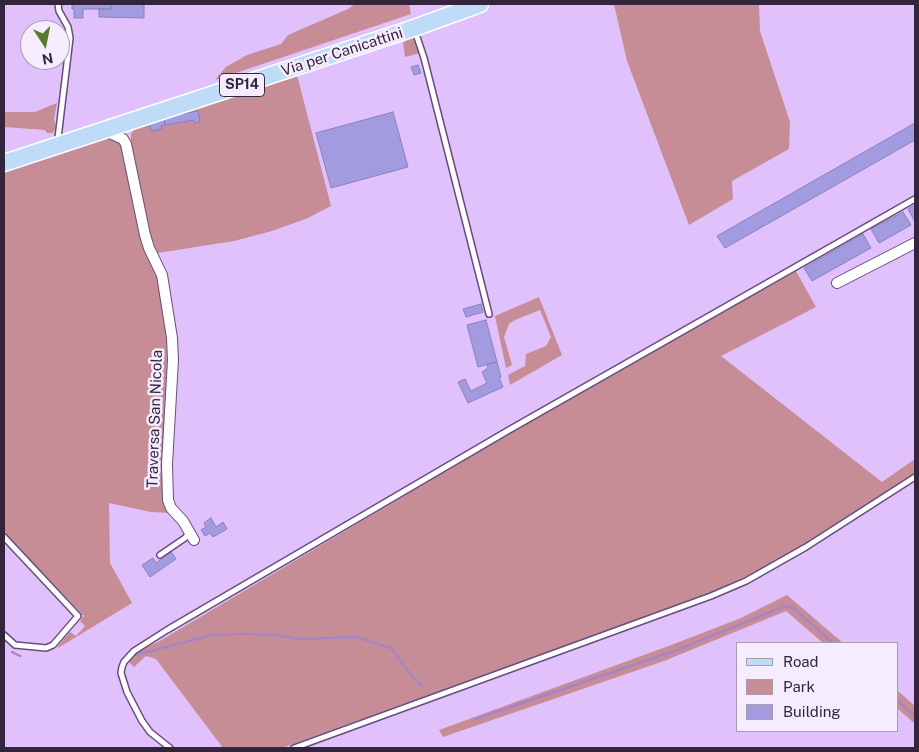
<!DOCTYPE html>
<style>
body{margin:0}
#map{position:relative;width:919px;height:752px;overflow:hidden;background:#e0c1fc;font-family:"Public Sans",sans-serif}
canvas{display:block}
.frame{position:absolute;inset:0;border:5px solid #32253c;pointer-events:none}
.legend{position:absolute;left:736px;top:642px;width:162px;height:90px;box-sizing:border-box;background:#f5ecfe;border:1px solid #a79cb0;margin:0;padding:6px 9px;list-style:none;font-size:15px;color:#32253c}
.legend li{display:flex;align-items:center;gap:10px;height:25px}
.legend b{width:25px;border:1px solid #a79cb0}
.north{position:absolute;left:20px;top:20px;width:50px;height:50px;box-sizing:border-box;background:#f5ecfe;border:1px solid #a79cb0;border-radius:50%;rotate:169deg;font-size:14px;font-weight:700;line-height:20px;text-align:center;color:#32253c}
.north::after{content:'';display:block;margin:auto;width:18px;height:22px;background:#5b7a30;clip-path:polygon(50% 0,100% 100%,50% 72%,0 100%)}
</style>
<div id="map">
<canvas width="919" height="752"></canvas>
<div class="frame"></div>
<ul class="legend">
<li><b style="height:6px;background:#bedbf8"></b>Road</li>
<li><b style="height:14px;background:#c68d96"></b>Park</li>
<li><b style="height:14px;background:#a39be0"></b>Building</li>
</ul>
<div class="north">N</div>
</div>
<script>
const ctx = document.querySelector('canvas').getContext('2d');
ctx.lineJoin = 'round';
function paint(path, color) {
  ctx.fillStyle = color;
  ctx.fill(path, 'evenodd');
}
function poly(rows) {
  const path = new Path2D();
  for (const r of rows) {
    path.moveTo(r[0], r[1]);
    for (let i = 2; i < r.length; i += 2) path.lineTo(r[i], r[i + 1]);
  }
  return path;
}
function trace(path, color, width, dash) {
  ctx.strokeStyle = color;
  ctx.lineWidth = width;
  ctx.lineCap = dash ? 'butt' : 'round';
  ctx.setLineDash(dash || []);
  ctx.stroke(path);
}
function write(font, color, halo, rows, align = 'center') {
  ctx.font = font + ' "Public Sans",sans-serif';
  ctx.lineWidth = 5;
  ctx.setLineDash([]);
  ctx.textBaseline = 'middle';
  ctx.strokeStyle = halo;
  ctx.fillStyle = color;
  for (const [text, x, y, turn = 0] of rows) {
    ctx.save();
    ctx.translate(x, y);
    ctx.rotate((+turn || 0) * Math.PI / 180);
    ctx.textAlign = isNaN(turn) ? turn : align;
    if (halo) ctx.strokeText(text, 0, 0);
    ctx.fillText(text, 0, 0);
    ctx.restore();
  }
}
paint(poly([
 [355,4,409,4,411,14,215,80,226,67,247,55,281,44,288,35,348,9],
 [614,4,759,4,760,31,790,122,789,149,732,181,733,199,689,225,627,61],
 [409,38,413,38,416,41,420,53,405,57,403,43],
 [297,75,331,206,308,218,272,231,234,241,158,253,154,247,151,239,131,144,131,134,133,131,136,127],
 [57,103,54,119,56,127,53,133,47,133,45,130,4,127,4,112,35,112],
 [107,136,121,143,158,269,170,357,170,513,151,512,109,503,110,563,132,603,58,648,59,645,70,632,76,636,85,626,80,621,84,616,4,533,4,168],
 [796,271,816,307,721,356,882,482,915,459,915,473,798,549,766,567,710,593,282,748,223,748,156,659,146,656,134,667,129,662,141,650,158,642,512,432],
 [539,297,562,355,510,385,508,375,525,366,526,354,546,346,551,337,540,310,515,320,509,324,504,337,512,365,506,368,495,316],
 [787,595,843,643,823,643,786,611,664,661,443,737,439,730,674,644,741,618],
 [898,691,915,706,915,724,898,709]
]), '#c68d96');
trace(poly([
 [12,652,20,656],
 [136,655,212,635,241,634,274,635,301,639,356,637,391,648,411,675,422,686],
 [898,701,915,716],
 [476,719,677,650,785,606,793,608,833,643]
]), '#a785c3', 2.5);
const building = poly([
 [72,4,111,4,111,9,83,9,83,18,74,18,74,9,72,9,72,4],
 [111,4,144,4,144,18,99,17,99,9,111,9,111,4],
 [418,65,421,73,414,75,411,67,418,65],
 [198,111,200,122,194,123,194,120,165,125,164,117,198,111],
 [393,112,408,167,331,188,316,133,393,112],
 [164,117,165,125,161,126,162,129,151,131,149,122,164,117],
 [915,123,915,140,725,248,717,236,915,123],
 [915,205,915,222,908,209,915,205],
 [903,212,911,225,879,243,871,229,903,212],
 [863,234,871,248,812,281,804,268,863,234],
 [481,304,483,312,466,317,463,309,481,304],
 [486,320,497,362,478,367,467,325,486,320],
 [497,362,501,377,499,377,503,387,468,403,458,382,465,379,471,391,487,383,482,372,488,368,487,364,497,362],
 [211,518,216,527,223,522,227,529,213,537,210,533,205,536,201,530,206,527,204,523,211,518],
 [171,552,176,559,150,577,142,565,153,558,156,563,171,552]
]);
paint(building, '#a39be0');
trace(building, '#8882bc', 1);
const lane = poly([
 [415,31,424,58,489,314],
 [58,138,70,38,68,27,59,11,58,4],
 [4,537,78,616,53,645,46,648,15,645,4,635],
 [160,555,185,538,189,533],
 [170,748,150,732,142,721,127,692,121,673,122,667,124,662,134,651,167,630,509,430,915,199],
 [294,748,711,596,746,581,806,547,915,477]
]);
const street = poly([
 [103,130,123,139,126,144,145,235,149,248,162,275,172,338,173,360,167,464,168,500,171,508,183,521,194,540],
 [837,283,915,243]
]);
const primary = poly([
 [4,163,414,28,480,4]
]);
trace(lane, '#684c7f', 8);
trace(street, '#684c7f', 12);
trace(primary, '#fff', 19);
trace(lane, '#fff', 5);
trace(street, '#fff', 10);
trace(primary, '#bedbf8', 16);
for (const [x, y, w] of [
 [242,85,45]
]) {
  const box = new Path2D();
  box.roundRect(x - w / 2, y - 11.5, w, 23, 4);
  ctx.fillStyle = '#f5ecfe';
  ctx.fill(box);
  trace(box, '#32253c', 1);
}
write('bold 14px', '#32253c', null, [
 ["SP14",242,85]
]);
write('15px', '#32253c', '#f5ecfe', [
 ["Via per Canicattini",342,52,-18],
 ["Traversa San Nicola",155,419,-88]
]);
</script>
